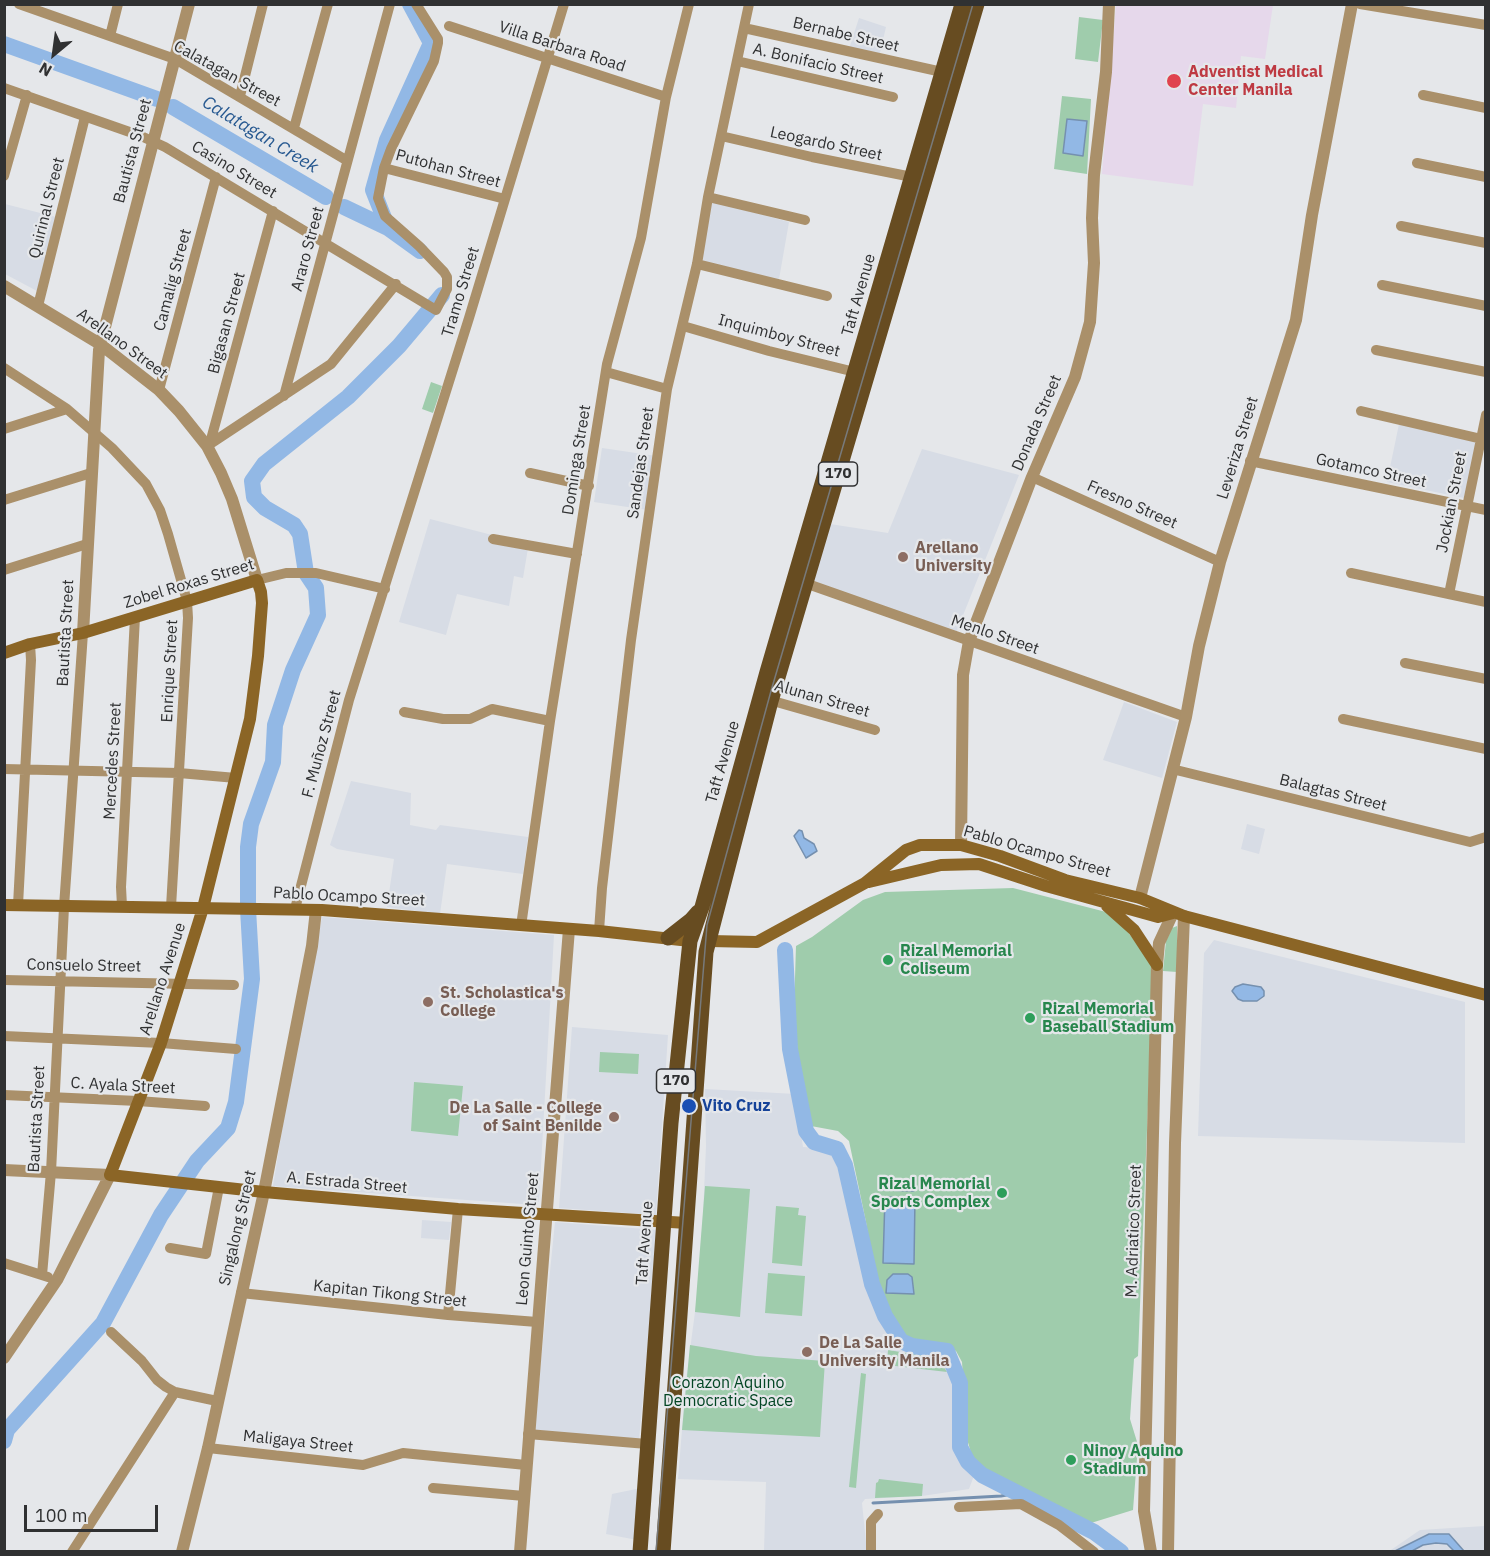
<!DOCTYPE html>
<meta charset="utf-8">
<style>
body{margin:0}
#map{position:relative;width:1490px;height:1556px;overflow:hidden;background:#e5e7ea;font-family:"IBM Plex Sans",sans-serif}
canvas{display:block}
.frame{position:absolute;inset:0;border:6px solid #303132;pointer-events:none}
.north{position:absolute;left:24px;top:24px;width:60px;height:60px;-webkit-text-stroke:4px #e5e7ea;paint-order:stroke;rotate:209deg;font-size:16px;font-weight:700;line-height:24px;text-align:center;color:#303132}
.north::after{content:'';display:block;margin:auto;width:21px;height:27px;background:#303132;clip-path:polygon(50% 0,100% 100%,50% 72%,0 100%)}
.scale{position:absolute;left:24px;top:1505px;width:134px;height:27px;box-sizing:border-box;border:3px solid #303132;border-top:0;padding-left:8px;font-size:18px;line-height:21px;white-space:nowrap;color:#303132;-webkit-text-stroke:4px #e5e7ea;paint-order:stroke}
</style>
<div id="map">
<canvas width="1490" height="1556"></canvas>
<div class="frame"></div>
<div class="north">N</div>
<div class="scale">100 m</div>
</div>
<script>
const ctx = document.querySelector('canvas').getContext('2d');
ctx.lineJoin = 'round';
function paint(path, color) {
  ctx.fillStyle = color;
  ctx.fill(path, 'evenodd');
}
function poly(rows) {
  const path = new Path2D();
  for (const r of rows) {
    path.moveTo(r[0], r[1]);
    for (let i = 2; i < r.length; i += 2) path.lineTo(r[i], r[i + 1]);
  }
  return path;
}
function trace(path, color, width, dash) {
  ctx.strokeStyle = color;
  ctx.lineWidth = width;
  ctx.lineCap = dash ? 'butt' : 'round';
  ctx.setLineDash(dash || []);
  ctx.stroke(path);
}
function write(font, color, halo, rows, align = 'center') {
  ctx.font = font + ' "IBM Plex Sans",sans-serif';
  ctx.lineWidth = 4.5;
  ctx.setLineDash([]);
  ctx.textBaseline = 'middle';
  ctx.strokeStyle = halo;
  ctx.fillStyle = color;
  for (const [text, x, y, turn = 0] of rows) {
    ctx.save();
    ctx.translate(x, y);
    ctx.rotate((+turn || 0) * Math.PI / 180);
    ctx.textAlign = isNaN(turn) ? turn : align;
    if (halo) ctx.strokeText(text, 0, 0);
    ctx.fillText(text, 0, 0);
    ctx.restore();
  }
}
paint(poly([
 [859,18,886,27,879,57,849,49],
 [712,201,789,222,778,285,699,266],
 [5,204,56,217,37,291,5,274],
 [1399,424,1477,440,1464,498,1387,482],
 [602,448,656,456,648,510,594,502],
 [922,449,1019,475,956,633,813,581,830,524,888,533],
 [430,519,492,535,528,548,523,578,514,576,509,606,457,594,446,635,399,622],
 [1124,702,1177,722,1162,778,1103,760],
 [351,781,411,793,410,825,436,830,440,825,528,837,523,874,447,864,440,914,387,907,394,859,337,849,330,845],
 [1247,824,1265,829,1259,854,1241,849],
 [322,917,554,935,539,1201,536,1205,273,1186,292,1069],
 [1214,940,1465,1002,1465,1143,1198,1136,1204,953],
 [572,1027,668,1035,656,1215,559,1208],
 [705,1089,795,1094,803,1147,838,1149,845,1164,864,1251,871,1251,871,1288,897,1340,905,1348,946,1357,953,1361,955,1366,955,1443,975,1473,969,1489,922,1496,865,1499,862,1503,867,1552,764,1551,766,1482,678,1479,686,1380,697,1297,703,1215,706,1146],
 [422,1220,451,1222,449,1240,421,1238],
 [555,1222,658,1230,639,1440,534,1430],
 [641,1488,637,1540,606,1534,612,1494],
 [1485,1526,1485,1551,1388,1552,1420,1530]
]), '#d7dce5');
paint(poly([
 [1116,5,1273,5,1265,59,1241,56,1236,108,1203,104,1193,186,1102,174]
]), '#e6d8eb');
paint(poly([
 [1079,17,1103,20,1098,62,1075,59],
 [1062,96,1091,99,1087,174,1054,169],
 [431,382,442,386,433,413,422,409],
 [1013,888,1106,912,1122,924,1151,963,1153,978,1138,1356,1134,1359,1130,1419,1138,1445,1133,1510,1091,1523,988,1471,972,1456,967,1439,962,1362,956,1351,948,1347,904,1341,875,1279,866,1222,849,1141,838,1131,811,1126,800,1078,794,1010,796,946,812,937,863,900,885,892],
 [1177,926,1177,972,1163,971,1166,941,1172,928],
 [600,1052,639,1054,638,1074,599,1072],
 [414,1082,463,1086,458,1136,411,1131],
 [705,1186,750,1189,740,1317,695,1312],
 [776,1206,799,1208,798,1215,806,1216,802,1266,772,1263],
 [768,1273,805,1276,802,1316,765,1313],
 [690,1345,756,1356,825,1361,820,1437,682,1430],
 [888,1350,938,1358,947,1372,887,1365],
 [861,1373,866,1374,856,1488,849,1487],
 [879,1479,923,1484,922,1496,875,1498,876,1483,878,1482]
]), '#9fccac');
const water = poly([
 [1067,119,1087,121,1083,156,1063,153,1067,119],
 [799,830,802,831,804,838,814,844,817,851,806,858,794,836,799,830],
 [1243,984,1261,987,1264,991,1264,996,1257,1001,1243,1001,1238,999,1232,991,1235,987,1243,984],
 [883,1179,915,1181,914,1191,883,1190,883,1179],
 [885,1197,915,1198,914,1264,883,1263,885,1197],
 [893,1274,908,1274,912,1277,914,1294,886,1293,887,1280,893,1274],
 [1429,1534,1449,1534,1464,1551,1454,1551,1447,1544,1436,1543,1423,1545,1412,1551,1395,1551,1429,1534]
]);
paint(water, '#92b8e5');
trace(water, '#7590af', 1.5);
trace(poly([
 [873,1503,1001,1496,1018,1493]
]), '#7590af', 3);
trace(poly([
 [410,4,431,43,387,140,373,190,388,228,420,251],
 [4,44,157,99],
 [173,107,326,197],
 [344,207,388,228],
 [785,950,790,1049,806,1131,814,1142,837,1149,845,1165,872,1284,885,1316,901,1341,912,1346,947,1351,960,1383,960,1447,968,1462,982,1475,1094,1532,1121,1552],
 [4,1441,7,1430,103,1323,161,1215,197,1161,228,1128,236,1102,252,979,248,909,248,847,251,824,273,762,275,725,293,670,318,615,316,588,306,573,300,534,294,525,265,508,254,497,252,481,264,464,348,397,399,346,442,295]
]), '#92b8e5', 16);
trace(poly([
 [19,4,175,59,346,160],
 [1360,4,1486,25],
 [449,26,666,97],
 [744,28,942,72],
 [110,36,118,4],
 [737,61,893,97],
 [4,88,141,136,165,147,436,310,447,289,447,277,444,272,419,246,385,216,378,198,384,168,391,149,434,61,438,43,438,39,416,4],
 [1423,95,1486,108],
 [240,96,263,4],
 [294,128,328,4],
 [721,136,812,157,917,178],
 [1417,163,1486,177],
 [384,168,505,199],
 [4,176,27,95],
 [708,197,805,220],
 [1401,226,1486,243],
 [697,264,827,296],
 [1382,285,1486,306],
 [38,306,85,117],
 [683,326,769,351,859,373],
 [1376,350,1486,372],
 [4,368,67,409,112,448,146,484,160,510,168,534,187,601,188,618,171,907],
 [606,372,667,389],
 [159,390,216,177],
 [284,396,390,4],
 [1361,411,1486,440],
 [4,429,67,409],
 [210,443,273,211],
 [207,446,331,364,396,284],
 [1250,461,1486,510],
 [530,473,589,486],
 [1032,477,1220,562],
 [4,500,91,473],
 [493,539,577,554],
 [4,570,87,544],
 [1351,573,1486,602],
 [257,580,286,573,316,573,385,589],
 [802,582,1186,717],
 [1449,594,1486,415],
 [1405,663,1486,679],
 [766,699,875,730],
 [404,712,443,719,470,719,492,709,550,721],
 [1343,719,1486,749],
 [4,769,179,773,236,778],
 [1172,769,1470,842,1486,837],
 [18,905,31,660,30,644],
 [122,906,121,887,135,617],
 [295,909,349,700,469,318,564,4],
 [521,926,550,721,607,364,641,238,666,97,689,4],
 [599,931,602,888,631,640,667,389,697,264,708,197,749,4],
 [4,980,234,985],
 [4,1036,161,1043,236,1049],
 [4,1095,138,1101,205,1106],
 [170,1248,206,1254,219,1187],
 [4,1263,48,1277],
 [42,1275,51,1172,64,907,83,633],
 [241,1293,448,1315,537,1322],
 [448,1315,458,1209],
 [111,1332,142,1361,157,1380,166,1387,175,1392,217,1401],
 [528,1434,647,1444],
 [208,1448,363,1465,403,1453,526,1465],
 [433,1488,524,1496],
 [959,1507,1021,1504,1059,1525,1094,1552],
 [72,1552,175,1392],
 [871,1552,871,1522,878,1514]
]), '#aa906a', 10);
trace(poly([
 [4,286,100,344,159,390,179,411,207,446,221,473,232,499,257,580],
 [83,633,99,350,189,4],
 [961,845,963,675,969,641,1032,477,1075,377,1090,322,1094,263,1092,218,1094,175,1106,72,1109,4],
 [1140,898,1186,717,1199,646,1220,562,1296,320,1312,215,1352,4],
 [4,1170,110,1175,57,1280,4,1358],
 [182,1552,208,1448,264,1192,312,946,316,910],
 [520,1552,569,929],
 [1151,1552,1144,1511,1157,965,1159,943,1173,913],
 [1168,1552,1175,1143,1184,916]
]), '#aa906a', 12);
trace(poly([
 [4,653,30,644,83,633,257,580,261,592,262,603,258,656,250,719,203,908,161,1043,110,1175,264,1192,458,1209,687,1223],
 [869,882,941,865,979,864,1046,886,1158,917,1173,913],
 [4,905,322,910,599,931,690,941],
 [1107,906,1134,930,1157,965],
 [710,941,757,942,865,883,906,850,920,845,961,845,1000,856,1065,880,1140,898,1184,916,1486,995]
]), '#8b6526', 12);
trace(poly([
 [668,938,691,920,698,912],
 [640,1552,671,1123,690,941,702,907,767,672,962,4],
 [663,1552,706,952,771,701,977,4]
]), '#674c21', 15);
trace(poly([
 [656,1552,707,925,771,691,973,4]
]), '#787a7b', 1.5);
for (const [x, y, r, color] of [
 [1174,81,8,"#e0444e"],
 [903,557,6,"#8d6e63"],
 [888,960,6,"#2e9e5b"],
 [428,1002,6,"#8d6e63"],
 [1030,1018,6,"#2e9e5b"],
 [689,1106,8,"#1a4fb4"],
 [614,1117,6,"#8d6e63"],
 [1002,1193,6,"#2e9e5b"],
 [807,1352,6,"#8d6e63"],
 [1071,1460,6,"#2e9e5b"]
]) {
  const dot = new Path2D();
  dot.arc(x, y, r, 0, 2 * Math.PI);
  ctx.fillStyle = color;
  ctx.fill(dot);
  trace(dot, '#e5e7ea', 2);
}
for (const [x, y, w] of [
 [838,474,39],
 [676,1081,39]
]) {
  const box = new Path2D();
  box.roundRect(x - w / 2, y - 12, w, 24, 4.5);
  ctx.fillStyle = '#e5e7ea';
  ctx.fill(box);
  trace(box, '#303132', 1.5);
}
write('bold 15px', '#303132', null, [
 ["170",838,474],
 ["170",676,1081]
]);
write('16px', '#303132', '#e5e7ea', [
 ["Bernabe Street",846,35,13],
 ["Villa Barbara Road",562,47,18],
 ["A. Bonifacio Street",818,64,13],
 ["Calatagan Street",227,74,29],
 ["Leogardo Street",826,144,12],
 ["Bautista Street",133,151,-75],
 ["Putohan Street",448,169,15],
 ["Casino Street",234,170,31],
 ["Quirinal Street",47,208,-76],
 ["Araro Street",308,249,-75],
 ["Camalig Street",173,280,-75],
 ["Tramo Street",461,292,-73],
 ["Taft Avenue",859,295,-74],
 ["Bigasan Street",227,323,-75],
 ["Inquimboy Street",779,336,15],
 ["Arellano Street",122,344,36],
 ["Donada Street",1037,423,-67],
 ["Leveriza Street",1238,448,-73],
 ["Dominga Street",577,460,-81],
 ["Sandejas Street",641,463,-82],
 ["Gotamco Street",1371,471,12],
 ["Jockian Street",1452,502,-79],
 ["Fresno Street",1132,505,24],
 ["Zobel Roxas Street",189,584,-17],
 ["Bautista Street",66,633,-87],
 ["Menlo Street",995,635,19],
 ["Enrique Street",170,671,-87],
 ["Alunan Street",822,699,16],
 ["F. Muñoz Street",322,744,-75],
 ["Mercedes Street",113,761,-87],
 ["Taft Avenue",723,762,-74],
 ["Balagtas Street",1333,793,14],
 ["Pablo Ocampo Street",1037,852,16],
 ["Pablo Ocampo Street",349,897,3],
 ["Consuelo Street",84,966,1],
 ["Arellano Avenue",163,979,-72],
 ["C. Ayala Street",123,1086,3],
 ["Bautista Street",37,1119,-87],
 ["A. Estrada Street",347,1183,5],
 ["Singalong Street",238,1228,-77],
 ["M. Adriatico Street",1134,1231,-88],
 ["Leon Guinto Street",528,1239,-85],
 ["Taft Avenue",645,1243,-86],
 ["Kapitan Tikong Street",390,1294,6],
 ["Maligaya Street",298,1442,6]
]);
write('bold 16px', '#be3a42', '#e5e7ea', [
 ["Adventist Medical",1188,72],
 ["Center Manila",1188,90]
], 'left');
write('bold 16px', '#785e54', '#e5e7ea', [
 ["Arellano",915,548],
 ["University",915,566],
 ["St. Scholastica's",440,993],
 ["College",440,1011],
 ["De La Salle - College",602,1108,"right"],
 ["of Saint Benilde",602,1126,"right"],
 ["De La Salle",819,1343],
 ["University Manila",819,1361]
], 'left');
write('bold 16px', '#27864d', '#e5e7ea', [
 ["Rizal Memorial",900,951],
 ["Coliseum",900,969],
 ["Rizal Memorial",1042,1009],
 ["Baseball Stadium",1042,1027],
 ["Rizal Memorial",990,1184,"right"],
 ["Sports Complex",990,1202,"right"],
 ["Ninoy Aquino",1083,1451],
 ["Stadium",1083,1469]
], 'left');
write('bold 16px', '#164399', '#e5e7ea', [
 ["Vito Cruz",702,1106]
], 'left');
write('16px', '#024523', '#e5e7ea', [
 ["Corazon Aquino",728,1383],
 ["Democratic Space",728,1401]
]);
write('italic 18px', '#265890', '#e5e7ea', [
 ["Calatagan Creek",260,135,31]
]);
</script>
